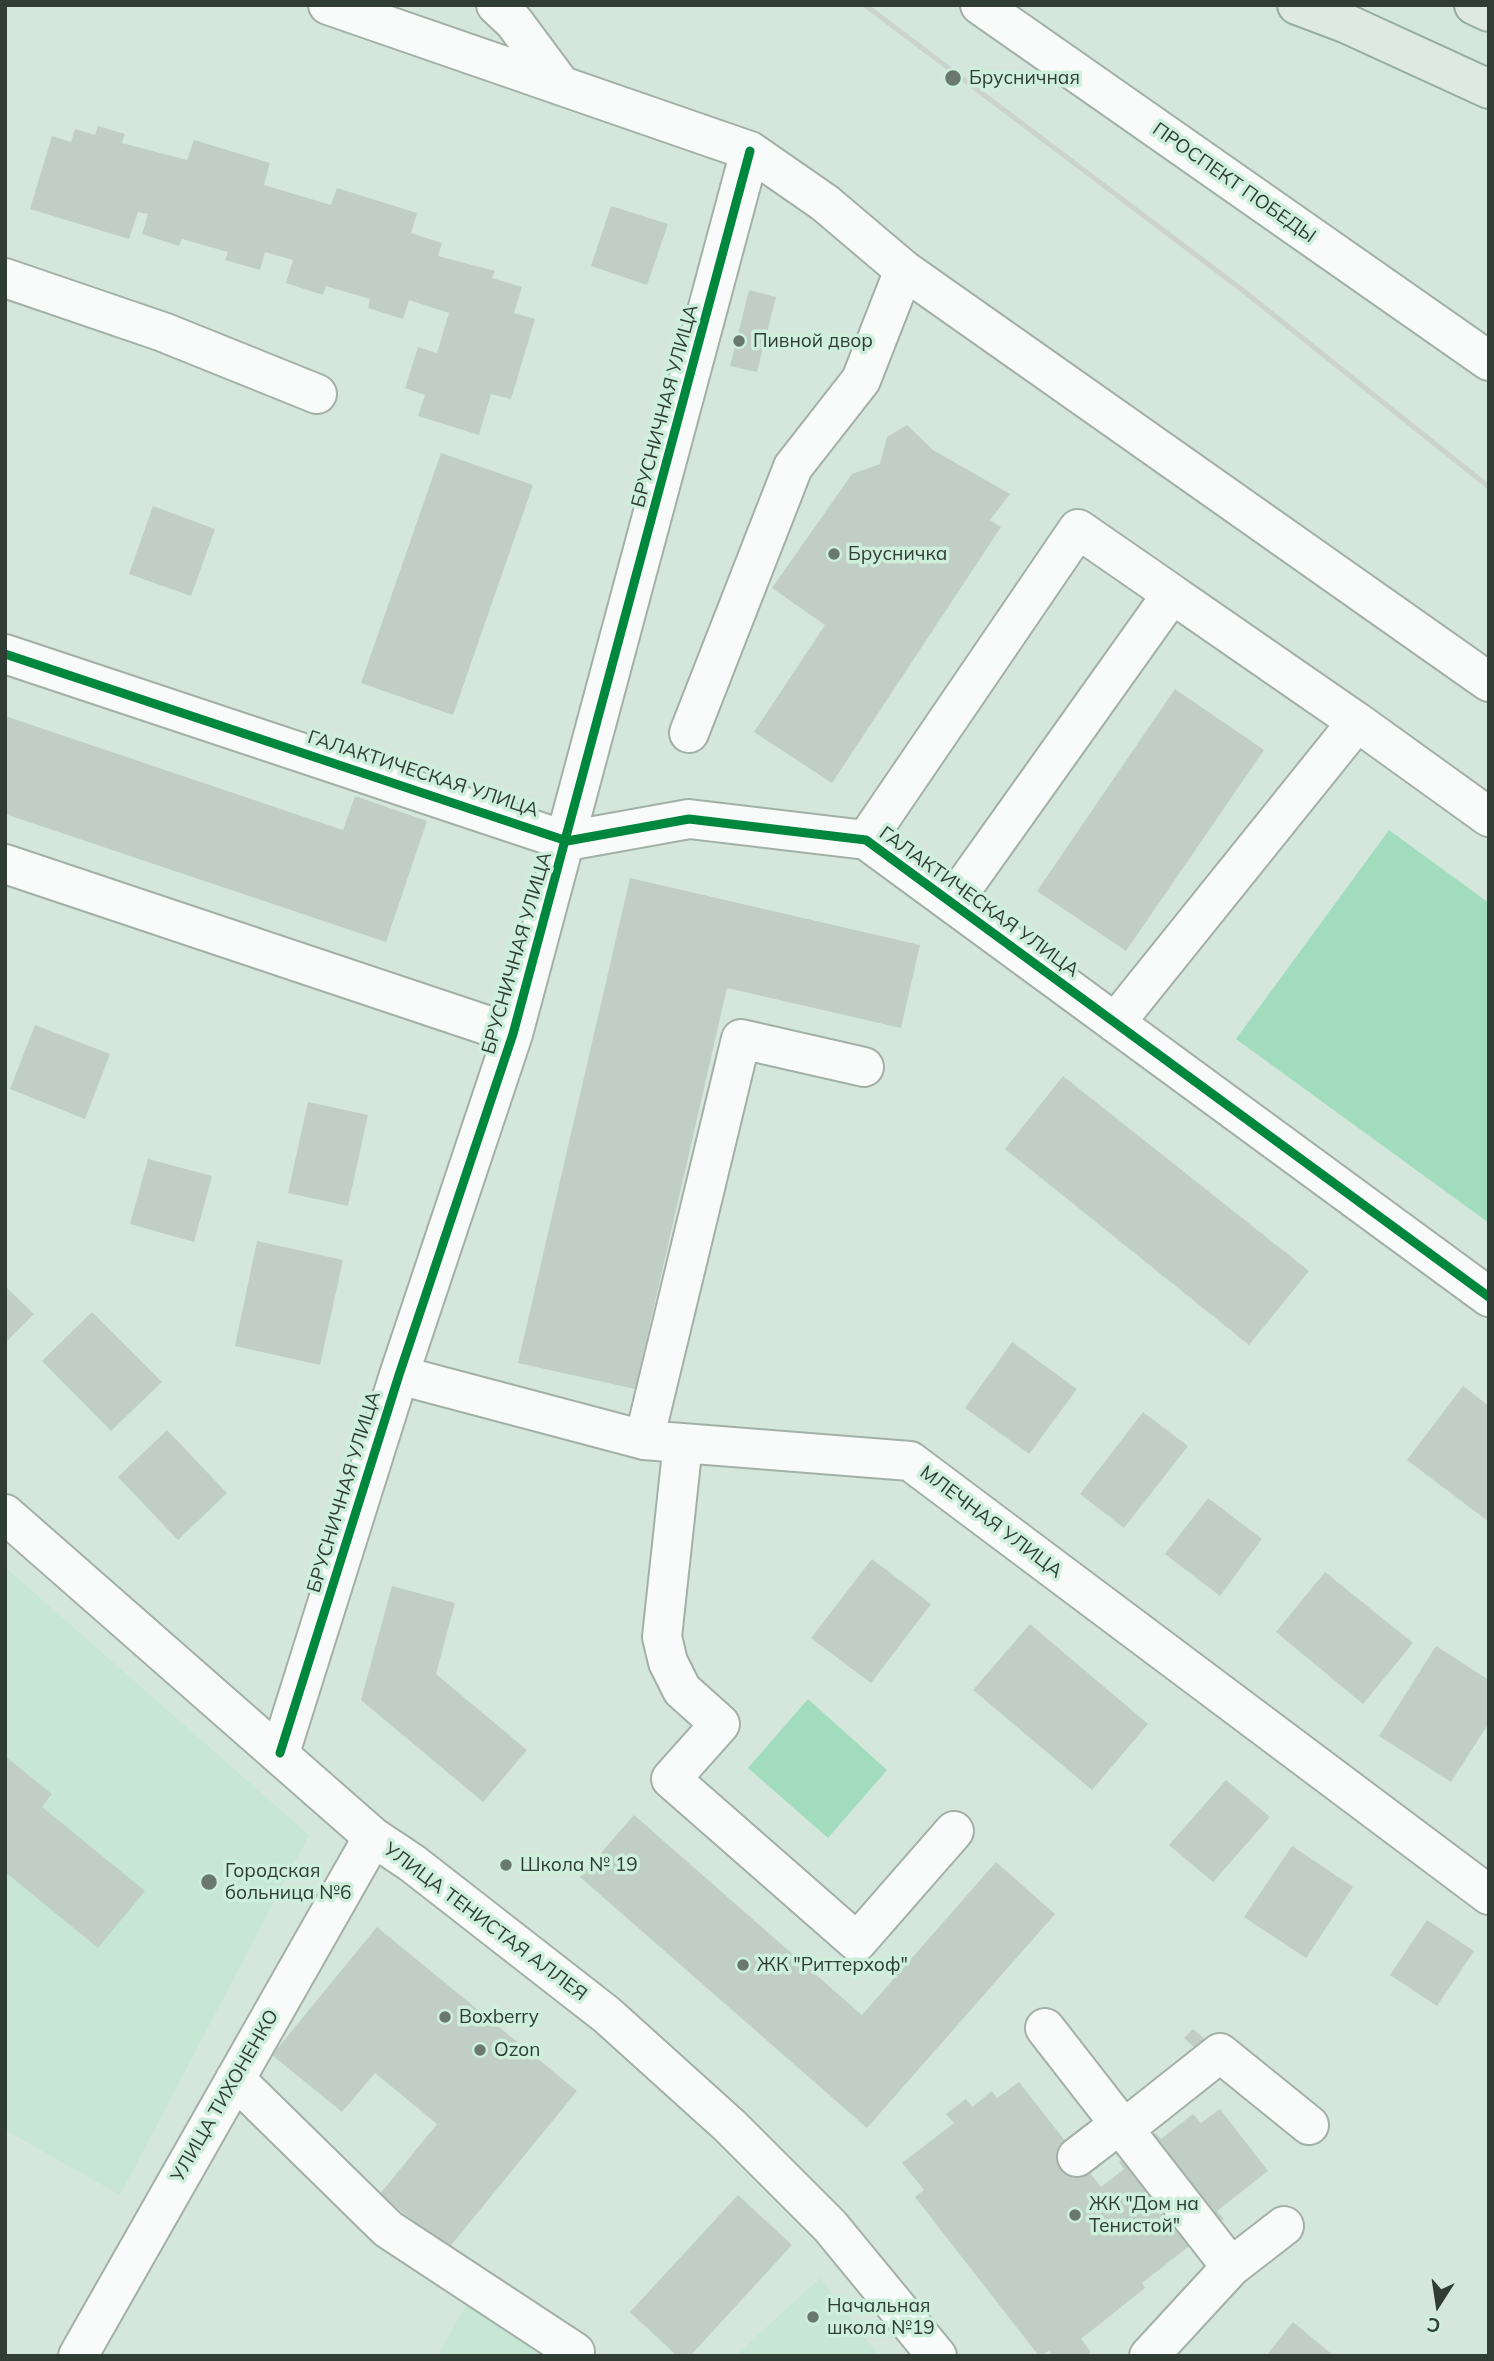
<!DOCTYPE html>
<meta charset="utf-8">
<style>
body{margin:0}
#map{position:relative;width:1494px;height:2361px;overflow:hidden;background:#d5e7dc;font-family:Mulish,sans-serif}
canvas{display:block}
.frame{position:absolute;inset:0;border:7px solid #303d35;pointer-events:none}
.north{position:absolute;left:1403px;top:2270px;width:70px;height:70px;-webkit-text-stroke:5px #cdefdb;paint-order:stroke;rotate:192deg;font-size:19px;font-weight:700;line-height:28px;text-align:center;color:#303d35}
.north::after{content:'';display:block;margin:auto;width:24px;height:32px;background:#303d35;clip-path:polygon(50% 0,100% 100%,50% 72%,0 100%)}
</style>
<div id="map">
<canvas width="1494" height="2361"></canvas>
<div class="frame"></div>
<div class="north">С</div>
</div>
<script>
const ctx = document.querySelector('canvas').getContext('2d');
ctx.lineJoin = 'round';
function paint(path, color) {
  ctx.fillStyle = color;
  ctx.fill(path, 'evenodd');
}
function poly(rows) {
  const path = new Path2D();
  for (const r of rows) {
    path.moveTo(r[0], r[1]);
    for (let i = 2; i < r.length; i += 2) path.lineTo(r[i], r[i + 1]);
  }
  return path;
}
function trace(path, color, width, dash) {
  ctx.strokeStyle = color;
  ctx.lineWidth = width;
  ctx.lineCap = dash ? 'butt' : 'round';
  ctx.setLineDash(dash || []);
  ctx.stroke(path);
}
function write(font, color, halo, rows, align = 'center') {
  ctx.font = font + ' Mulish,sans-serif';
  ctx.lineWidth = 7;
  ctx.setLineDash([]);
  ctx.textBaseline = 'middle';
  ctx.strokeStyle = halo;
  ctx.fillStyle = color;
  for (const [text, x, y, turn = 0] of rows) {
    ctx.save();
    ctx.translate(x, y);
    ctx.rotate((+turn || 0) * Math.PI / 180);
    ctx.textAlign = isNaN(turn) ? turn : align;
    if (halo) ctx.strokeText(text, 0, 0);
    ctx.fillText(text, 0, 0);
    ctx.restore();
  }
}
paint(poly([
 [5,1567,309,1835,120,2195,5,2130,5,1872,98,1948,42,1807,52,1794,5,1756],
 [820,2278,879,2356,735,2356],
 [468,2302,555,2356,437,2356]
]), '#c7e6d4');
paint(poly([
 [1389,830,1489,903,1489,1223,1236,1039],
 [808,1699,887,1770,828,1838,748,1768]
]), '#a1ddbd');
paint(poly([
 [98,126,125,134,122,143,187,160,194,140,270,163,264,185,331,205,337,188,417,213,411,233,442,243,438,256,495,271,492,278,522,287,514,313,535,319,511,399,491,394,479,435,418,416,425,395,405,388,418,347,437,353,449,313,409,300,403,319,368,308,370,299,326,286,323,295,286,283,293,260,265,252,260,270,225,260,228,252,182,239,179,246,142,234,148,214,138,212,129,239,30,209,52,136,71,142,75,129,95,135],
 [611,206,668,224,647,285,591,266],
 [749,290,776,297,757,372,730,366],
 [907,425,933,450,1010,494,990,520,1001,527,832,783,754,732,825,625,772,588,852,474,880,464,887,437],
 [441,453,533,485,453,715,361,683],
 [153,506,215,529,191,596,129,574],
 [1175,689,1264,750,1126,951,1037,891],
 [5,716,343,830,355,796,427,821,386,942,5,814],
 [630,878,920,945,901,1028,727,988,635,1389,518,1363],
 [35,1025,110,1054,85,1119,10,1089],
 [1063,1076,1309,1271,1249,1345,1005,1149],
 [308,1102,368,1115,348,1206,288,1193],
 [148,1159,212,1176,194,1242,130,1224],
 [257,1241,343,1260,320,1365,235,1346],
 [5,1286,34,1314,5,1343],
 [92,1312,162,1382,111,1431,42,1361],
 [1012,1342,1077,1389,1029,1454,965,1408],
 [1463,1386,1489,1406,1489,1522,1407,1460],
 [1143,1412,1188,1446,1124,1528,1080,1494],
 [167,1430,227,1493,178,1540,118,1477],
 [1208,1498,1262,1539,1220,1596,1165,1554],
 [872,1559,931,1604,871,1683,811,1638],
 [1325,1572,1413,1643,1363,1704,1276,1632],
 [392,1586,455,1603,436,1674,527,1750,483,1802,361,1700],
 [1030,1624,1148,1724,1092,1790,973,1690],
 [1436,1646,1489,1680,1489,1723,1451,1782,1379,1736],
 [5,1756,52,1794,42,1807,145,1891,98,1948,5,1872],
 [1226,1780,1270,1817,1213,1882,1169,1845],
 [634,1815,862,2015,996,1862,1055,1914,867,2128,580,1877],
 [1292,1846,1353,1887,1306,1958,1244,1917],
 [1427,1920,1474,1951,1437,2006,1390,1975],
 [377,1927,577,2091,448,2249,380,2194,437,2124,375,2073,342,2112,272,2055],
 [1193,2029,1205,2039,1196,2049,1184,2038],
 [1019,2082,1101,2187,1124,2169,1119,2162,1156,2133,1161,2139,1193,2114,1201,2123,1220,2109,1268,2171,1217,2211,1224,2219,1142,2283,1145,2288,1081,2339,1091,2352,1086,2356,1053,2356,1049,2351,1039,2356,915,2197,924,2190,902,2163,954,2123,946,2114,966,2099,972,2107,992,2091,997,2098],
 [738,2195,792,2245,690,2356,677,2356,630,2312],
 [1293,2322,1334,2356,1266,2356]
]), '#c0cec6');
const minor = poly([
 [328,5,750,151,825,203,904,270,1489,682],
 [496,5,514,22,560,84],
 [980,5,1489,361],
 [5,278,163,332,317,394],
 [5,654,567,841,689,819,866,840,1489,1297],
 [1357,722,1489,817],
 [689,733,793,467,861,380,904,270],
 [866,840,1078,529,1172,594],
 [5,864,513,1034],
 [952,903,1172,594,1357,722,1115,1023],
 [399,1375,644,1440,910,1461,1489,1895],
 [644,1440,741,1039,864,1067],
 [683,1443,662,1637,668,1662,682,1690,720,1724,671,1779,857,1942,954,1831],
 [5,1514,373,1837,412,1863,607,2015,730,2126,830,2226,937,2356],
 [280,1753,399,1375,513,1034,750,151],
 [1045,2028,1231,2267],
 [235,2079,388,2229,575,2352],
 [1124,2129,1220,2053,1309,2125],
 [1077,2157,1120,2124],
 [78,2356,373,1837],
 [1149,2356,1231,2267,1284,2226]
]);
const major = poly([
 [1297,5,1345,23,1489,89],
 [1474,5,1489,12]
]);
trace(minor, '#a2b0a8', 42);
trace(major, '#96ada1', 42);
trace(minor, '#f9fbfa', 38);
trace(major, '#dee9e4', 38);
trace(poly([
 [865,5,1241,289,1489,487]
]), '#ccd2ce', 5);
trace(poly([
 [5,654,567,841,689,819,866,840,1489,1297],
 [280,1753,399,1375,513,1034,750,151]
]), '#00873e', 9);
for (const [x, y, r, color] of [
 [953,78,9,"#6a786f"],
 [739,341,7,"#6a786f"],
 [834,554,7,"#6a786f"],
 [506,1865,7,"#6a786f"],
 [209,1882,9,"#6a786f"],
 [743,1965,7,"#6a786f"],
 [445,2017,7,"#6a786f"],
 [480,2050,7,"#6a786f"],
 [1075,2215,7,"#6a786f"],
 [813,2317,7,"#6a786f"]
]) {
  const dot = new Path2D();
  dot.arc(x, y, r, 0, 2 * Math.PI);
  ctx.fillStyle = color;
  ctx.fill(dot);
  trace(dot, '#cdefdb', 2.5);
}
write('19px', '#303d35', '#cdefdb', [
 ["Брусничная",969,78],
 ["Пивной двор",753,341],
 ["Брусничка",848,554],
 ["Школа № 19",520,1865],
 ["Городская",225,1871],
 ["больница №6",225,1893],
 ["ЖК \"Риттерхоф\"",757,1965],
 ["Boxberry",459,2017],
 ["Ozon",494,2050],
 ["ЖК \"Дом на",1089,2204],
 ["Тенистой\"",1089,2226],
 ["Начальная",827,2306],
 ["школа №19",827,2328]
], 'left');
write('19px', '#303d35', '#cdefdb', [
 ["ПРОСПЕКТ ПОБЕДЫ",1234,183,35],
 ["БРУСНИЧНАЯ УЛИЦА",665,406,-75],
 ["ГАЛАКТИЧЕСКАЯ УЛИЦА",423,774,18],
 ["ГАЛАКТИЧЕСКАЯ УЛИЦА",979,902,36],
 ["БРУСНИЧНАЯ УЛИЦА",517,953,-74],
 ["БРУСНИЧНАЯ УЛИЦА",344,1492,-73],
 ["МЛЕЧНАЯ УЛИЦА",991,1522,37],
 ["УЛИЦА ТЕНИСТАЯ АЛЛЕЯ",485,1922,37],
 ["УЛИЦА ТИХОНЕНКО",225,2096,-60]
]);
</script>
